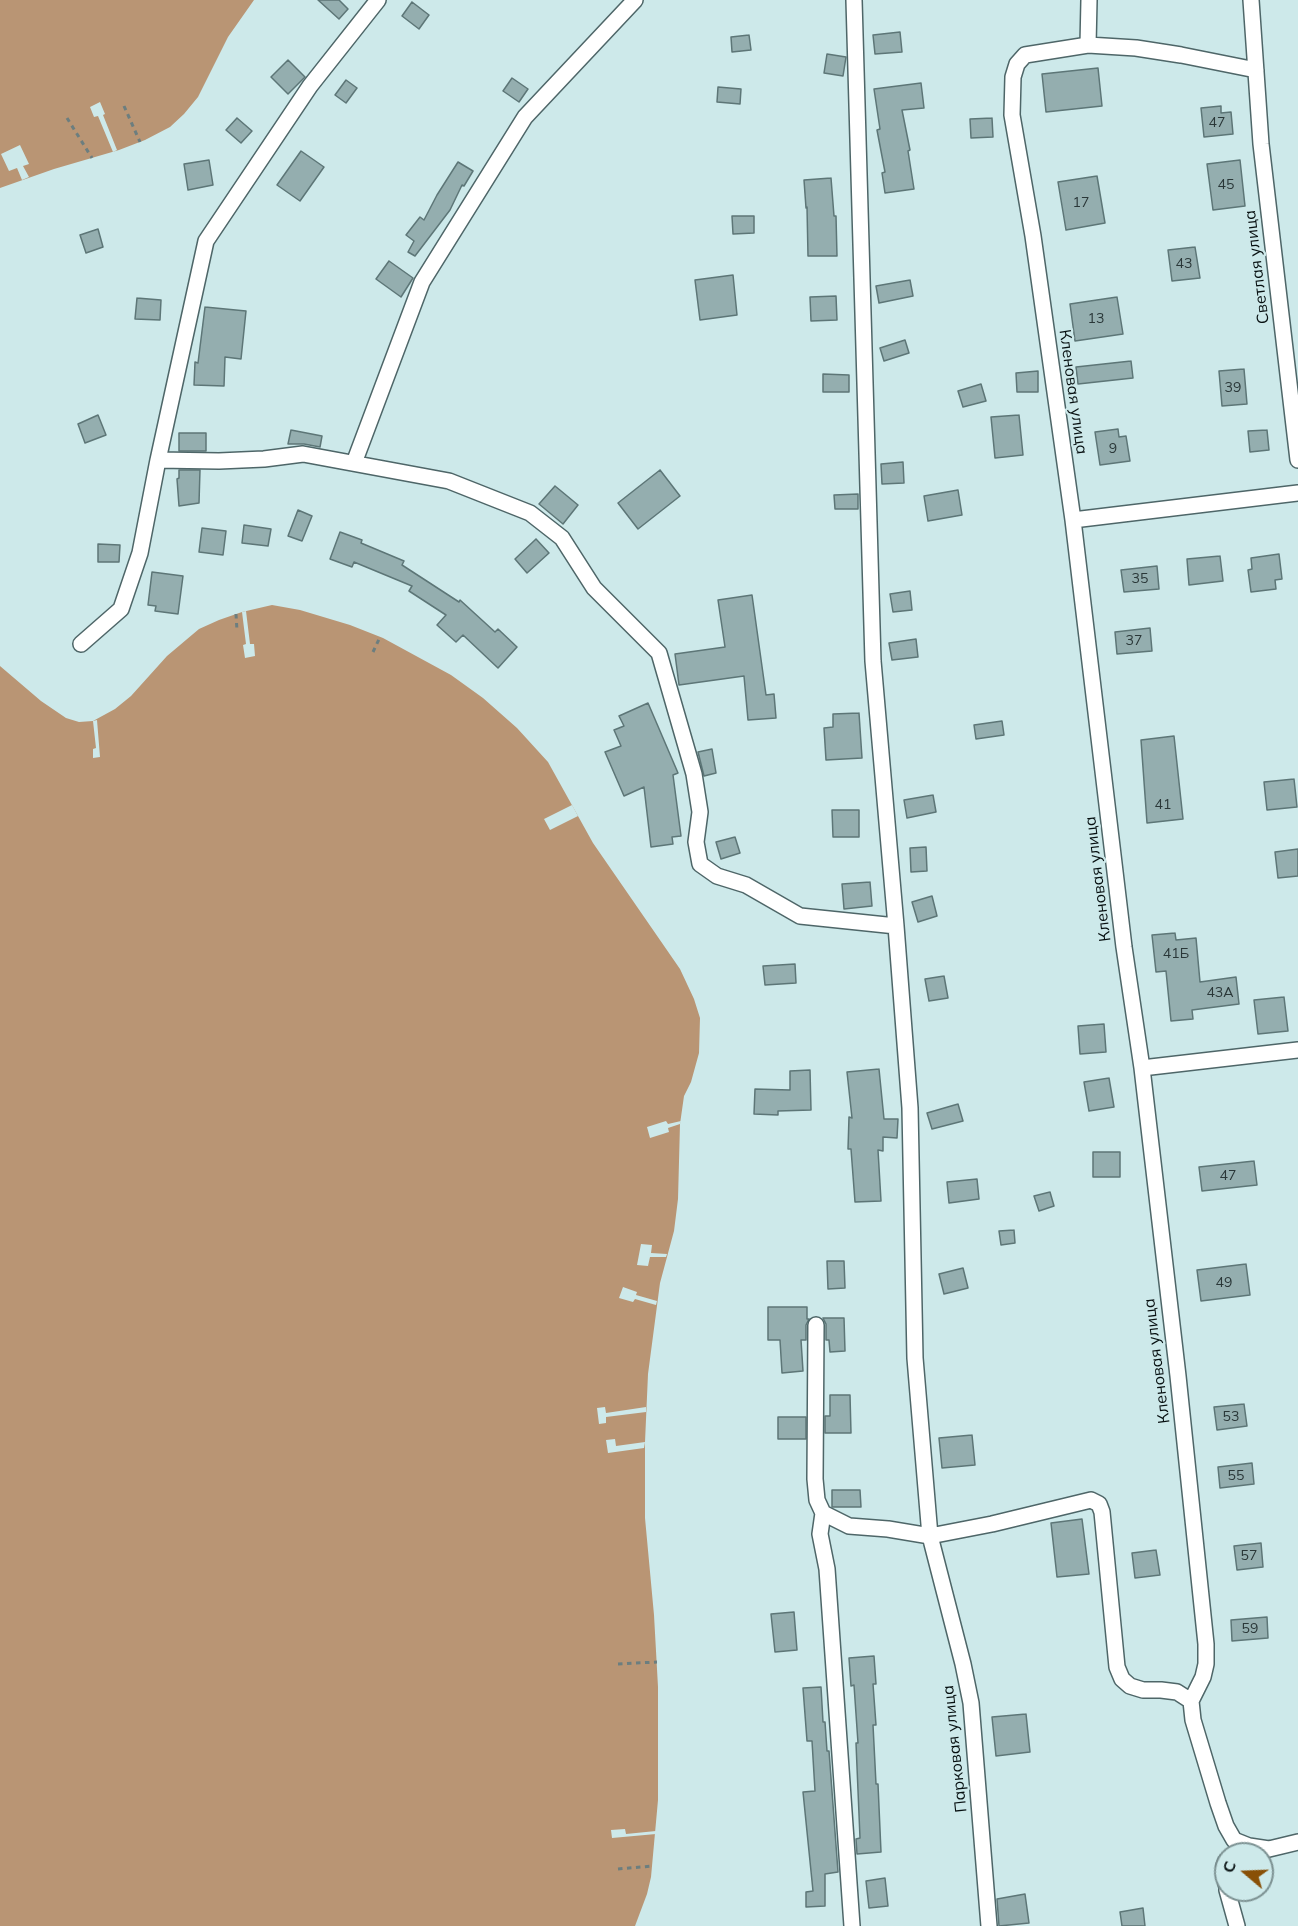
<!DOCTYPE html>
<meta charset="utf-8">
<style>
body{margin:0}
#map{position:relative;width:1298px;height:1926px;overflow:hidden;background:#cde9ea;font-family:Mulish,sans-serif}
canvas{display:block}
.north{position:absolute;left:1214px;top:1842px;width:60px;height:60px;box-sizing:border-box;background:#cde9ea;border:2px solid #7d9293;border-radius:50%;rotate:289deg;font-size:16px;font-weight:700;line-height:24px;text-align:center;color:#060f10}
.north::after{content:'';display:block;margin:auto;width:21px;height:27px;background:#895007;clip-path:polygon(50% 0,100% 100%,50% 72%,0 100%)}
</style>
<div id="map">
<canvas width="1298" height="1926"></canvas>
<div class="north">С</div>
</div>
<script>
const ctx = document.querySelector('canvas').getContext('2d');
ctx.lineJoin = 'round';
function paint(path, color) {
  ctx.fillStyle = color;
  ctx.fill(path, 'evenodd');
}
function poly(rows) {
  const path = new Path2D();
  for (const r of rows) {
    path.moveTo(r[0], r[1]);
    for (let i = 2; i < r.length; i += 2) path.lineTo(r[i], r[i + 1]);
  }
  return path;
}
function trace(path, color, width, dash) {
  ctx.strokeStyle = color;
  ctx.lineWidth = width;
  ctx.lineCap = dash ? 'butt' : 'round';
  ctx.setLineDash(dash || []);
  ctx.stroke(path);
}
function write(font, color, halo, rows, align = 'center') {
  ctx.font = font + ' Mulish,sans-serif';
  ctx.lineWidth = 4.5;
  ctx.setLineDash([]);
  ctx.textBaseline = 'middle';
  ctx.strokeStyle = halo;
  ctx.fillStyle = color;
  for (const [text, x, y, turn = 0] of rows) {
    ctx.save();
    ctx.translate(x, y);
    ctx.rotate((+turn || 0) * Math.PI / 180);
    ctx.textAlign = isNaN(turn) ? turn : align;
    if (halo) ctx.strokeText(text, 0, 0);
    ctx.fillText(text, 0, 0);
    ctx.restore();
  }
}
paint(poly([
 [0,0,254,0,228,37,198,97,184,114,170,127,145,140,119,150,54,169,0,188],
 [272,605,300,610,350,625,383,638,451,675,483,698,517,728,548,762,593,843,680,969,694,999,700,1018,699,1053,691,1082,684,1096,680,1124,678,1199,674,1231,660,1283,648,1374,645,1442,645,1518,654,1615,658,1687,658,1800,651,1877,647,1894,635,1926,0,1926,0,666,41,701,66,718,79,722,93,721,115,709,131,696,167,656,199,629,219,620,242,612]
]), '#b99574');
paint(poly([
 [100,102,105,114,103,115,117,150,113,152,98,116,94,117,90,107],
 [20,145,29,164,23,166,29,177,22,180,17,168,9,171,1,154],
 [246,611,250,644,254,644,255,656,245,658,243,645,246,644,242,612],
 [97,720,100,757,93,758,93,749,96,748,93,721],
 [572,805,578,816,550,830,544,819],
 [666,1121,668,1124,681,1121,680,1124,668,1128,669,1132,650,1138,647,1127],
 [641,1244,652,1245,651,1253,667,1254,666,1257,650,1257,648,1266,637,1265],
 [623,1287,637,1292,636,1295,657,1301,656,1305,635,1299,633,1302,619,1298],
 [605,1407,606,1413,646,1407,646,1412,606,1417,606,1423,599,1424,597,1408],
 [615,1439,616,1446,645,1442,644,1448,608,1453,606,1440],
 [625,1829,626,1834,656,1831,656,1834,612,1838,611,1830]
]), '#cde9ea');
const building = poly([
 [318,0,339,0,348,9,339,19,318,0],
 [412,2,429,15,419,29,402,16,412,2],
 [900,32,902,52,875,54,873,35,900,32],
 [749,35,751,50,732,52,731,37,749,35],
 [827,54,846,57,843,76,824,73,827,54],
 [288,60,305,77,288,94,271,77,288,60],
 [1098,68,1102,106,1046,112,1042,74,1098,68],
 [512,78,528,89,519,102,503,91,512,78],
 [346,80,357,88,346,103,335,95,346,80],
 [921,83,924,108,902,110,910,150,908,151,914,189,885,193,882,173,885,172,877,130,880,129,874,89,921,83],
 [718,87,741,89,740,104,717,102,718,87],
 [1221,106,1221,113,1231,112,1233,134,1204,137,1201,108,1221,106],
 [237,118,252,131,241,143,226,130,237,118],
 [992,118,993,137,971,138,970,119,992,118],
 [301,151,324,167,300,201,277,185,301,151],
 [209,160,213,185,188,190,184,164,209,160],
 [1240,160,1245,206,1213,210,1207,164,1240,160],
 [458,162,473,171,464,186,462,185,450,210,415,256,408,252,414,241,406,235,420,217,424,220,437,195,458,162],
 [1097,176,1105,223,1066,230,1058,182,1097,176],
 [831,178,834,216,836,216,837,256,808,256,807,207,806,208,804,180,831,178],
 [732,216,754,216,754,233,733,234,732,216],
 [98,229,103,247,86,253,80,235,98,229],
 [1195,247,1200,278,1172,281,1168,250,1195,247],
 [389,261,413,278,401,297,376,279,389,261],
 [733,275,737,315,700,320,695,280,733,275],
 [910,280,913,296,879,303,876,286,910,280],
 [836,296,837,320,811,321,810,297,836,296],
 [1117,297,1123,334,1075,341,1070,304,1117,297],
 [137,298,161,300,160,320,135,319,137,298],
 [205,307,246,311,241,359,225,357,224,386,194,385,195,362,198,363,205,307],
 [905,340,909,353,884,361,880,348,905,340],
 [1131,361,1133,378,1078,384,1076,367,1131,361],
 [1244,369,1247,404,1222,406,1219,371,1244,369],
 [1038,371,1038,392,1017,392,1016,373,1038,371],
 [823,374,849,375,849,392,823,392,823,374],
 [981,384,986,401,963,407,958,391,981,384],
 [98,415,106,435,85,443,78,424,98,415],
 [1019,415,1023,455,995,458,991,417,1019,415],
 [1118,429,1119,437,1126,436,1130,461,1100,465,1095,432,1118,429],
 [291,430,322,436,320,447,304,444,288,444,291,430],
 [1267,430,1269,450,1250,452,1248,431,1267,430],
 [179,433,206,433,206,451,179,451,179,433],
 [903,462,904,483,882,484,881,464,903,462],
 [179,470,200,470,199,503,179,506,177,479,179,478,179,470],
 [660,470,680,496,638,529,618,503,660,470],
 [555,486,578,505,563,524,539,504,555,486],
 [958,490,962,515,928,521,924,496,958,490],
 [858,494,858,509,835,509,834,495,858,494],
 [298,510,312,516,302,541,288,536,298,510],
 [244,525,271,529,268,546,242,543,244,525],
 [202,528,226,531,223,555,199,552,202,528],
 [340,532,362,540,361,543,404,561,402,565,459,602,460,600,495,632,498,629,517,647,498,668,463,635,456,642,437,625,446,615,409,591,412,586,354,562,352,567,330,559,340,532],
 [536,539,549,553,527,573,515,559,536,539],
 [98,544,120,545,119,562,98,562,98,544],
 [1279,554,1282,579,1275,580,1276,589,1251,592,1248,570,1252,569,1251,558,1279,554],
 [1220,556,1223,581,1189,585,1187,559,1220,556],
 [1157,566,1159,589,1124,592,1121,570,1157,566],
 [152,572,183,576,178,614,155,611,156,606,148,605,152,572],
 [910,591,912,610,893,612,890,594,910,591],
 [752,595,766,695,774,694,776,718,748,720,744,676,679,685,675,654,725,647,718,600,752,595],
 [1150,628,1152,651,1117,654,1115,632,1150,628],
 [916,639,918,657,892,660,889,643,916,639],
 [648,703,678,773,673,775,681,836,672,837,673,844,651,847,644,787,624,796,605,752,621,746,614,730,624,726,619,716,648,703],
 [859,713,862,758,826,760,824,728,833,727,833,714,859,713],
 [1002,721,1004,735,976,739,974,725,1002,721],
 [1174,736,1183,819,1147,823,1141,740,1174,736],
 [712,749,716,773,704,776,698,752,712,749],
 [1294,779,1297,807,1267,810,1264,782,1294,779],
 [933,795,936,812,907,818,904,800,933,795],
 [832,810,859,810,859,837,833,837,832,810],
 [735,837,740,853,721,859,716,842,735,837],
 [926,847,927,871,911,872,910,848,926,847],
 [1298,849,1298,876,1278,878,1275,852,1298,849],
 [870,882,872,906,844,909,842,884,870,882],
 [932,896,937,916,918,922,912,902,932,896],
 [1175,933,1176,940,1196,938,1200,982,1236,977,1239,1004,1192,1010,1193,1019,1171,1021,1166,971,1156,972,1152,935,1175,933],
 [795,964,796,983,765,985,763,966,795,964],
 [944,976,948,998,929,1001,925,979,944,976],
 [1284,997,1288,1031,1258,1034,1254,1000,1284,997],
 [1104,1024,1106,1052,1080,1054,1078,1026,1104,1024],
 [879,1069,884,1119,898,1119,897,1138,883,1137,883,1151,878,1150,881,1201,855,1202,851,1149,848,1149,849,1117,852,1118,847,1072,879,1069],
 [810,1070,811,1110,778,1111,778,1115,754,1114,755,1089,790,1090,790,1071,810,1070],
 [1109,1078,1114,1107,1089,1111,1084,1082,1109,1078],
 [958,1104,963,1121,932,1129,927,1113,958,1104],
 [1093,1152,1120,1152,1120,1177,1093,1177,1093,1152],
 [1254,1161,1257,1185,1202,1191,1199,1167,1254,1161],
 [977,1179,979,1199,949,1203,947,1182,977,1179],
 [1050,1192,1054,1206,1039,1211,1034,1196,1050,1192],
 [1014,1230,1015,1243,1001,1245,999,1231,1014,1230],
 [827,1261,844,1261,845,1288,828,1289,827,1261],
 [1246,1264,1250,1295,1201,1301,1197,1270,1246,1264],
 [963,1268,968,1288,944,1294,939,1274,963,1268],
 [768,1307,807,1307,807,1319,809,1319,806,1325,806,1340,801,1340,803,1371,782,1373,780,1340,768,1340,768,1307],
 [823,1318,844,1318,845,1351,830,1352,829,1340,826,1340,826,1324,823,1318],
 [830,1395,850,1395,851,1433,825,1433,825,1416,830,1416,830,1395],
 [1244,1404,1247,1426,1217,1430,1214,1407,1244,1404],
 [778,1417,806,1417,806,1439,778,1439,778,1417],
 [972,1435,975,1465,942,1468,939,1438,972,1435],
 [1252,1463,1254,1484,1220,1488,1218,1467,1252,1463],
 [832,1490,860,1490,861,1507,832,1507,832,1490],
 [1082,1519,1089,1574,1057,1577,1051,1523,1082,1519],
 [1261,1543,1263,1567,1237,1570,1234,1546,1261,1543],
 [1156,1550,1160,1575,1135,1578,1132,1553,1156,1550],
 [794,1612,797,1650,775,1652,771,1614,794,1612],
 [1267,1617,1268,1638,1232,1641,1231,1620,1267,1617],
 [874,1656,876,1684,873,1684,876,1725,873,1725,876,1784,878,1784,881,1852,857,1854,856,1839,860,1838,856,1743,858,1743,854,1685,851,1686,849,1658,874,1656],
 [821,1687,823,1722,825,1722,827,1751,829,1751,838,1872,825,1874,825,1906,806,1907,806,1892,813,1891,803,1792,815,1791,812,1741,807,1741,803,1688,821,1687],
 [1026,1714,1030,1752,996,1756,992,1717,1026,1714],
 [885,1878,888,1906,869,1908,866,1881,885,1878],
 [1025,1894,1029,1923,999,1926,997,1899,1025,1894],
 [1143,1908,1145,1926,1122,1926,1120,1912,1143,1908]
]);
paint(building, '#94aeaf');
trace(building, '#5d7677', 1.5);
const street = poly([
 [378,0,310,86,206,241,158,460,219,461,264,459,303,454,449,481,530,513,562,538,594,588,659,653,694,774,700,812,696,842,700,864,717,876,746,885,800,916,896,926,873,661,854,0],
 [1089,0,1088,45,1136,48,1181,55,1256,70],
 [1251,0,1261,144,1298,460],
 [1088,45,1025,55,1017,64,1013,77,1012,115,1033,236,1073,520,1124,947,1142,1068,1178,1376,1206,1644,1206,1664,1203,1677,1191,1701],
 [354,463,422,282,525,117,635,0],
 [1073,520,1298,493],
 [81,644,121,609,140,553,158,460],
 [896,926,910,1108,915,1358,930,1536,963,1664,971,1703,989,1926],
 [1142,1068,1298,1050],
 [816,1325,815,1479,817,1500,823,1513],
 [1226,1861,1224,1866,1226,1884],
 [1227,1890,1237,1926],
 [852,1926,827,1569,820,1534,823,1513,849,1526,888,1529,930,1536,992,1524,1091,1500,1099,1504,1102,1512,1117,1667,1122,1679,1130,1686,1143,1690,1161,1690,1177,1692,1191,1701,1193,1720,1218,1803,1226,1826,1234,1840,1249,1846,1269,1849,1298,1842]
]);
trace(street, '#4e6668', 18);
trace(poly([
 [124,106,140,142],
 [67,118,92,158],
 [236,614,237,631],
 [373,652,380,637],
 [618,1664,657,1662],
 [618,1869,653,1866]
]), '#6c7e7f', 3, [4.5, 4.5]);
trace(street, '#fff', 15);
write('14px', '#2a3738', null, [
 ["47",1217,123],
 ["45",1226,185],
 ["17",1081,203],
 ["43",1184,264],
 ["13",1096,319],
 ["39",1233,388],
 ["9",1113,449],
 ["35",1140,579],
 ["37",1134,641],
 ["41",1163,805],
 ["41Б",1176,954],
 ["43А",1220,993],
 ["47",1228,1176],
 ["49",1224,1283],
 ["53",1231,1417],
 ["55",1236,1476],
 ["57",1249,1556],
 ["59",1250,1629]
]);
write('16px', '#060f10', '#cde9ea', [
 ["Светлая улица",1257,267,-97],
 ["Кленовая улица",1073,392,82],
 ["Кленовая улица",1098,879,-97],
 ["Кленовая улица",1157,1361,-97],
 ["Парковая улица",955,1749,-96]
]);
</script>
